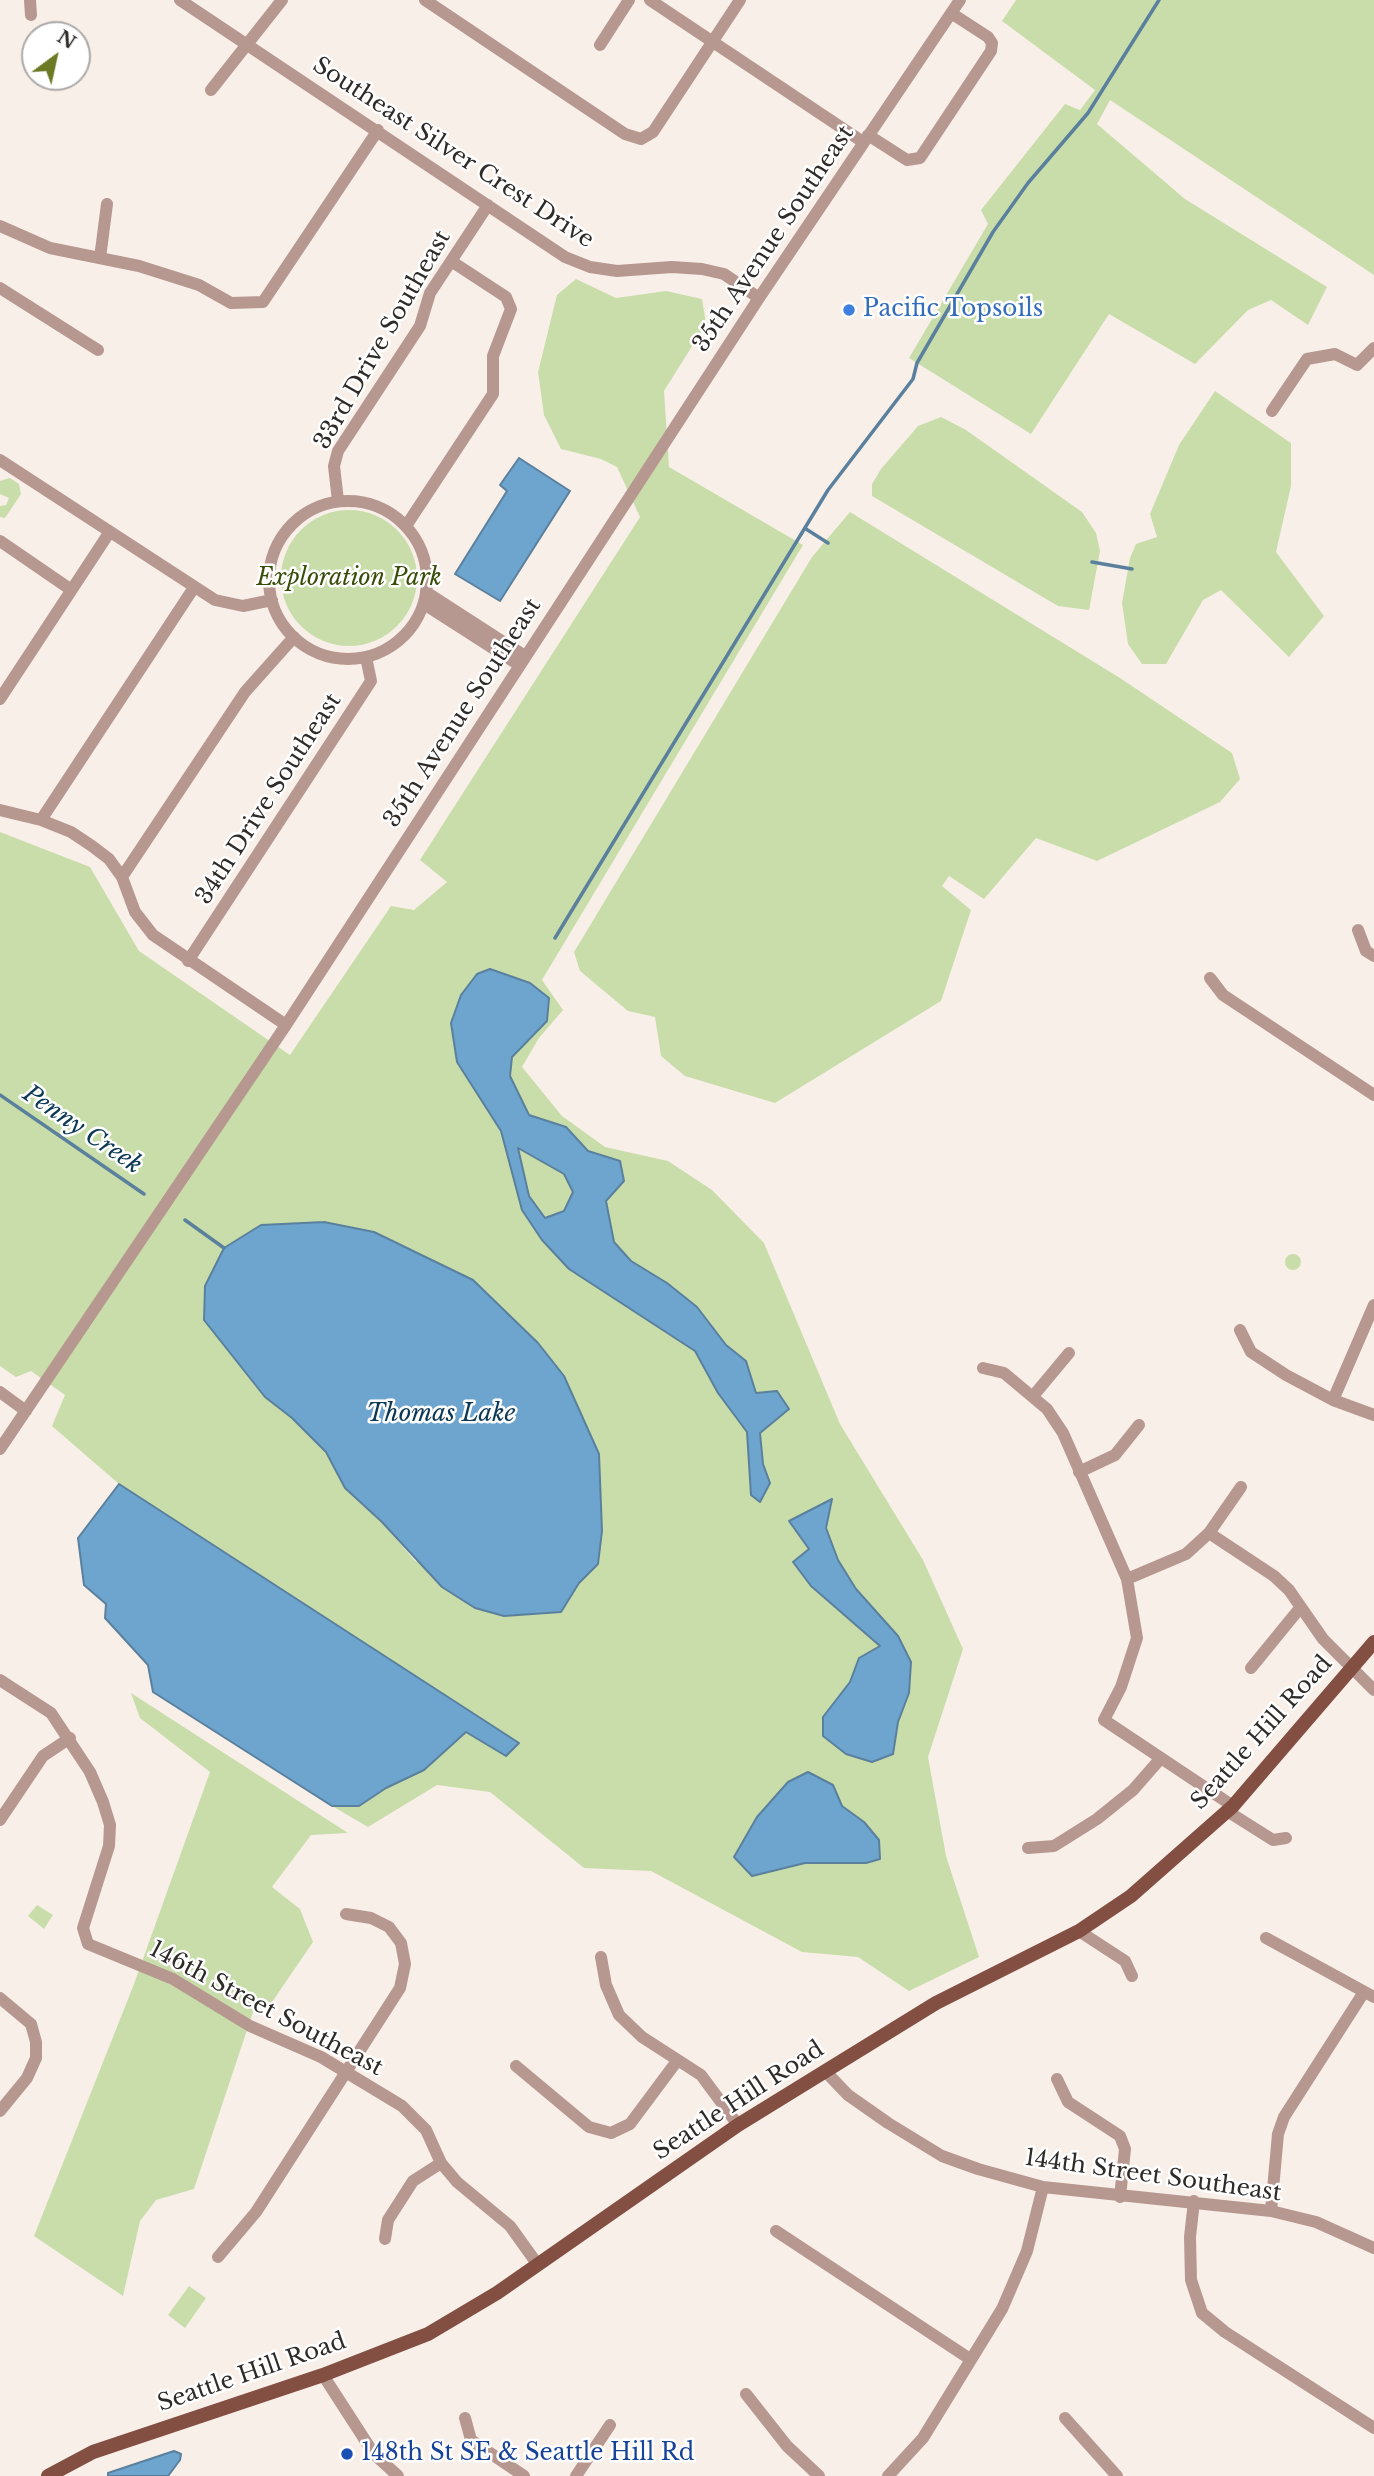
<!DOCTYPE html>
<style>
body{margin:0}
#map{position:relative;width:1374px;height:2476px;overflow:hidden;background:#f9efe9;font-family:"Libre Baskerville",serif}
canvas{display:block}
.north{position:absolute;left:21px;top:21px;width:70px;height:70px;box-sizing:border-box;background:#fff;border:2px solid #acaaa9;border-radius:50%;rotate:33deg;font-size:19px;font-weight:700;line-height:28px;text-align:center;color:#2f2b29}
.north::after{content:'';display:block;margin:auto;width:24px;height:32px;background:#6c7925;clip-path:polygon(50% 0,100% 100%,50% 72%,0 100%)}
</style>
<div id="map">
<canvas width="1374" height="2476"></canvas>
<div class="north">N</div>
</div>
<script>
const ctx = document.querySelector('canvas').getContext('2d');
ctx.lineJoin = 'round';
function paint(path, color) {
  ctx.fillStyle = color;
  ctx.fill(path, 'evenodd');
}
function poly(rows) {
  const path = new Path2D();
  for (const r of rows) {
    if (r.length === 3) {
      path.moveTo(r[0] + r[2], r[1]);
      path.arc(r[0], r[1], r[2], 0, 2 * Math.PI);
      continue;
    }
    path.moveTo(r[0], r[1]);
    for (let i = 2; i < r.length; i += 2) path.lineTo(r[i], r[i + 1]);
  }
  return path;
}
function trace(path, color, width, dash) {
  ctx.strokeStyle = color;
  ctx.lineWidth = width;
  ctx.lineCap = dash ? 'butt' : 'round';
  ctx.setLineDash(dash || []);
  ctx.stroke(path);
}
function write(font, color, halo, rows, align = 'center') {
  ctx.font = font + ' "Libre Baskerville",serif';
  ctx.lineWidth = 5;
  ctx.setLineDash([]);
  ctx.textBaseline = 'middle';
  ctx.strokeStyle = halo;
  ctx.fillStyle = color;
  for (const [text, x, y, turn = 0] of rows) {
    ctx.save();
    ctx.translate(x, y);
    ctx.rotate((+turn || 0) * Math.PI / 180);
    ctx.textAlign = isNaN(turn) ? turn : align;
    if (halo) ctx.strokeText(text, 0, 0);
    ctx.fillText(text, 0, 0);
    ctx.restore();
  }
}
paint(poly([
 [1016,0,1374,0,1374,275,1110,100,1097,124,1185,199,1327,287,1308,325,1271,300,1248,310,1195,364,1109,314,1031,434,909,358,988,224,981,210,1065,104,1080,110,1095,90,1002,21],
 [576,279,616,298,666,291,702,299,706,324,664,391,669,467,803,545,542,980,563,1010,539,1038,522,1067,562,1116,605,1147,668,1161,712,1190,764,1243,840,1424,923,1560,963,1649,928,1757,946,1856,979,1957,909,1991,858,1957,802,1952,651,1871,584,1868,490,1792,437,1785,368,1827,332,1806,359,1806,386,1788,424,1770,466,1731,506,1756,119,1484,52,1426,65,1395,31,1371,16,1377,0,1366,0,832,90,867,139,951,290,1055,391,906,414,910,447,882,420,860,640,517,617,467,601,459,561,449,544,415,538,372,557,295],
 [374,1232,473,1280,538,1343,564,1376,599,1454,599,1491,598,1564,579,1583,561,1612,415,1561,382,1522,345,1488,326,1452,292,1418,265,1397,205,1320],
 [1215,391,1291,443,1291,486,1276,552,1324,616,1289,657,1221,590,1203,600,1166,664,1142,664,1128,644,1122,603,1130,558,1136,544,1157,537,1150,514,1179,445],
 [941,417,966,430,1082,512,1096,533,1100,551,1089,610,1058,606,872,496,872,484,881,469,918,426],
 [10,478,19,484,21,494,5,518,0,517,0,506,6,505,9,498,0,494,0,481],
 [349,578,68],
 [850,512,1120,678,1232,753,1240,779,1220,802,1097,861,1036,838,984,899,949,876,942,886,971,910,941,1001,775,1103,685,1076,661,1056,655,1017,628,1011,580,971,574,952,812,557],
 [1293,1262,8],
 [131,1693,348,1833,311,1835,272,1887,300,1909,313,1942,270,2005,257,2000,194,2189,156,2200,140,2221,123,2296,34,2236,134,1984,210,1772,140,1718],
 [37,1905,53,1915,44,1929,28,1916],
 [189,2286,206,2298,185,2328,168,2315]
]), '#c9ddaa');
const water = poly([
 [519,458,570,491,500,601,455,574,507,491,500,485,519,458],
 [490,969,530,983,549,998,547,1021,512,1057,510,1076,529,1115,566,1127,588,1151,620,1161,624,1181,606,1201,614,1242,631,1261,667,1283,697,1307,726,1345,746,1361,756,1393,777,1391,789,1409,760,1433,763,1464,770,1483,760,1502,751,1495,747,1432,718,1393,695,1351,569,1269,542,1240,522,1210,501,1131,457,1062,451,1023,461,995,477,974,490,969],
 [518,1148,564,1174,573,1192,564,1211,545,1218,529,1196,518,1148],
 [324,1222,374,1232,473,1280,538,1343,564,1376,599,1454,602,1531,598,1564,579,1583,561,1612,504,1616,475,1608,442,1587,382,1522,345,1488,326,1452,292,1418,265,1397,204,1320,205,1286,224,1248,261,1225,324,1222],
 [119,1484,519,1743,506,1756,466,1732,424,1770,386,1788,359,1806,332,1806,153,1692,148,1665,105,1618,106,1604,84,1585,78,1538,119,1484],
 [832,1499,826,1528,838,1560,856,1589,898,1636,911,1662,909,1693,898,1722,893,1754,872,1762,846,1754,823,1736,823,1717,850,1682,859,1658,880,1646,811,1586,793,1562,809,1549,789,1521,832,1499],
 [808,1772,833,1785,842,1806,864,1822,879,1840,880,1859,866,1863,805,1863,752,1876,734,1857,757,1817,788,1782,808,1772],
 [174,2451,181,2454,180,2460,168,2476,108,2476,108,2473,174,2451]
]);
paint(water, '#6da5cf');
trace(water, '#5a809d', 2);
trace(poly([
 [806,529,828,543],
 [1092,562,1132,569],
 [555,938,828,490,913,379,917,363,993,232,1028,183,1088,113,1159,0],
 [0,1095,144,1194],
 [185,1220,224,1248]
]), '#5a809d', 3.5);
trace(poly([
 [30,0,31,15],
 [180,0,565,257,590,267,617,271,672,267,702,269,724,274,759,298],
 [425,0,625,134,641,139,653,132,740,0],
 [650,0,863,142],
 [600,45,629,0],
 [211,90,282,0],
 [868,135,907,160,920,158,991,51,992,43,988,37,951,13],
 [0,226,50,248,139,266,199,285,231,303,263,302,378,130],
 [100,258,107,204],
 [0,288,98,350],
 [1272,411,1307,359,1335,354,1357,365,1374,348],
 [0,460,215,600,243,606,272,600],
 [338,501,334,466,338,451,420,326,430,293,488,205],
 [348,580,79],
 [406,526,493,394,493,356,511,309,506,297,451,261],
 [0,541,70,589],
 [426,592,525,656],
 [424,604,519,665],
 [0,699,109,533],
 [0,810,41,820,71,832,92,846,109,859,122,877,135,912,153,935,286,1025],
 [41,820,193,589],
 [122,877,245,692,294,637],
 [1358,930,1366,951,1374,956],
 [188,961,371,681,366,657],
 [1210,978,1223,995,1374,1095],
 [1240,1330,1251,1352,1286,1375,1333,1400,1374,1415],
 [983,1368,1004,1373,1047,1409,1063,1433,1127,1579,1137,1638,1121,1687,1104,1720,1233,1806],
 [0,1392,26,1411],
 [1034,1395,1069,1353],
 [1333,1400,1374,1305],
 [0,1449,286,1025,759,298,960,0],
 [1079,1472,1115,1455,1139,1425],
 [1209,1533,1274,1576,1289,1590,1323,1639,1374,1690],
 [1127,1579,1186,1554,1209,1533,1241,1487],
 [1251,1668,1300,1608],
 [0,1680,51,1713,90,1772,103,1802,110,1825,109,1846,83,1928,88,1944,173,1979,250,2026,321,2057,402,2106,426,2130,441,2163,457,2182,510,2226,538,2265],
 [1227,1811,1273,1840,1286,1838],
 [0,1820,43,1756,70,1738],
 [1028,1848,1054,1846,1097,1819,1133,1790,1161,1758],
 [1079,1931,1125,1961,1132,1976],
 [1266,1938,1374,1997],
 [601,1957,606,1985,619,2015,642,2037,701,2075,738,2125],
 [0,1998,31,2024,36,2042,36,2058,27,2078,0,2111],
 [516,2066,589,2127,611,2133,630,2124,677,2061],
 [826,2072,848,2095,888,2123,942,2156,978,2169,1043,2187,1271,2211,1316,2222,1374,2248],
 [1057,2079,1068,2102,1120,2136,1125,2149,1120,2197],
 [1194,2201,1190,2237,1191,2280,1202,2313,1225,2332,1374,2428],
 [1271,2211,1278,2134,1284,2117,1364,1992],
 [776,2231,970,2359],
 [385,2239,388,2220,413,2181,441,2163],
 [218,2257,256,2212,400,1988,405,1964,401,1943,389,1927,371,1918,346,1914],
 [323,2375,374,2454,398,2476],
 [746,2394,787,2446,819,2476],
 [465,2418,471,2440,524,2476],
 [1065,2418,1117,2476],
 [576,2476,610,2425],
 [888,2476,923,2438,1002,2309,1027,2251,1043,2187]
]), '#b79890', 12);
trace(poly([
 [48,2476,93,2452,323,2375,428,2334,497,2293,738,2125,936,2003,1079,1931,1131,1896,1233,1806,1374,1642]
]), '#824f42', 14);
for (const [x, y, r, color] of [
 [849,310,7,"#3f7fe0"],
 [347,2454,7,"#1a4fb4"]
]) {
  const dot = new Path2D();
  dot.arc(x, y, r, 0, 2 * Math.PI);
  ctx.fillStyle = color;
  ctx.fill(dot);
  trace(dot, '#fff', 2.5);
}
write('23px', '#2f2b29', '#fff', [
 ["Southeast Silver Crest Drive",453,153,33],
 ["35th Avenue Southeast",774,239,-56],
 ["33rd Drive Southeast",383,340,-60],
 ["35th Avenue Southeast",463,713,-57],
 ["34th Drive Southeast",269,799,-57],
 ["Seattle Hill Road",1262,1733,-48],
 ["146th Street Southeast",266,2009,28],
 ["Seattle Hill Road",739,2101,-33],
 ["144th Street Southeast",1153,2176,8],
 ["Seattle Hill Road",252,2373,-19]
]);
write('23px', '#366cbe', '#fff', [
 ["Pacific Topsoils",863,310]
], 'left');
write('italic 23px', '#394d09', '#fff', [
 ["Exploration Park",349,579]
]);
write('23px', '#164399', '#fff', [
 ["148th St SE & Seattle Hill Rd",361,2454]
], 'left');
write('italic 24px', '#0d3956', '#fff', [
 ["Penny Creek",82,1130,34],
 ["Thomas Lake",441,1414]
]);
</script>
